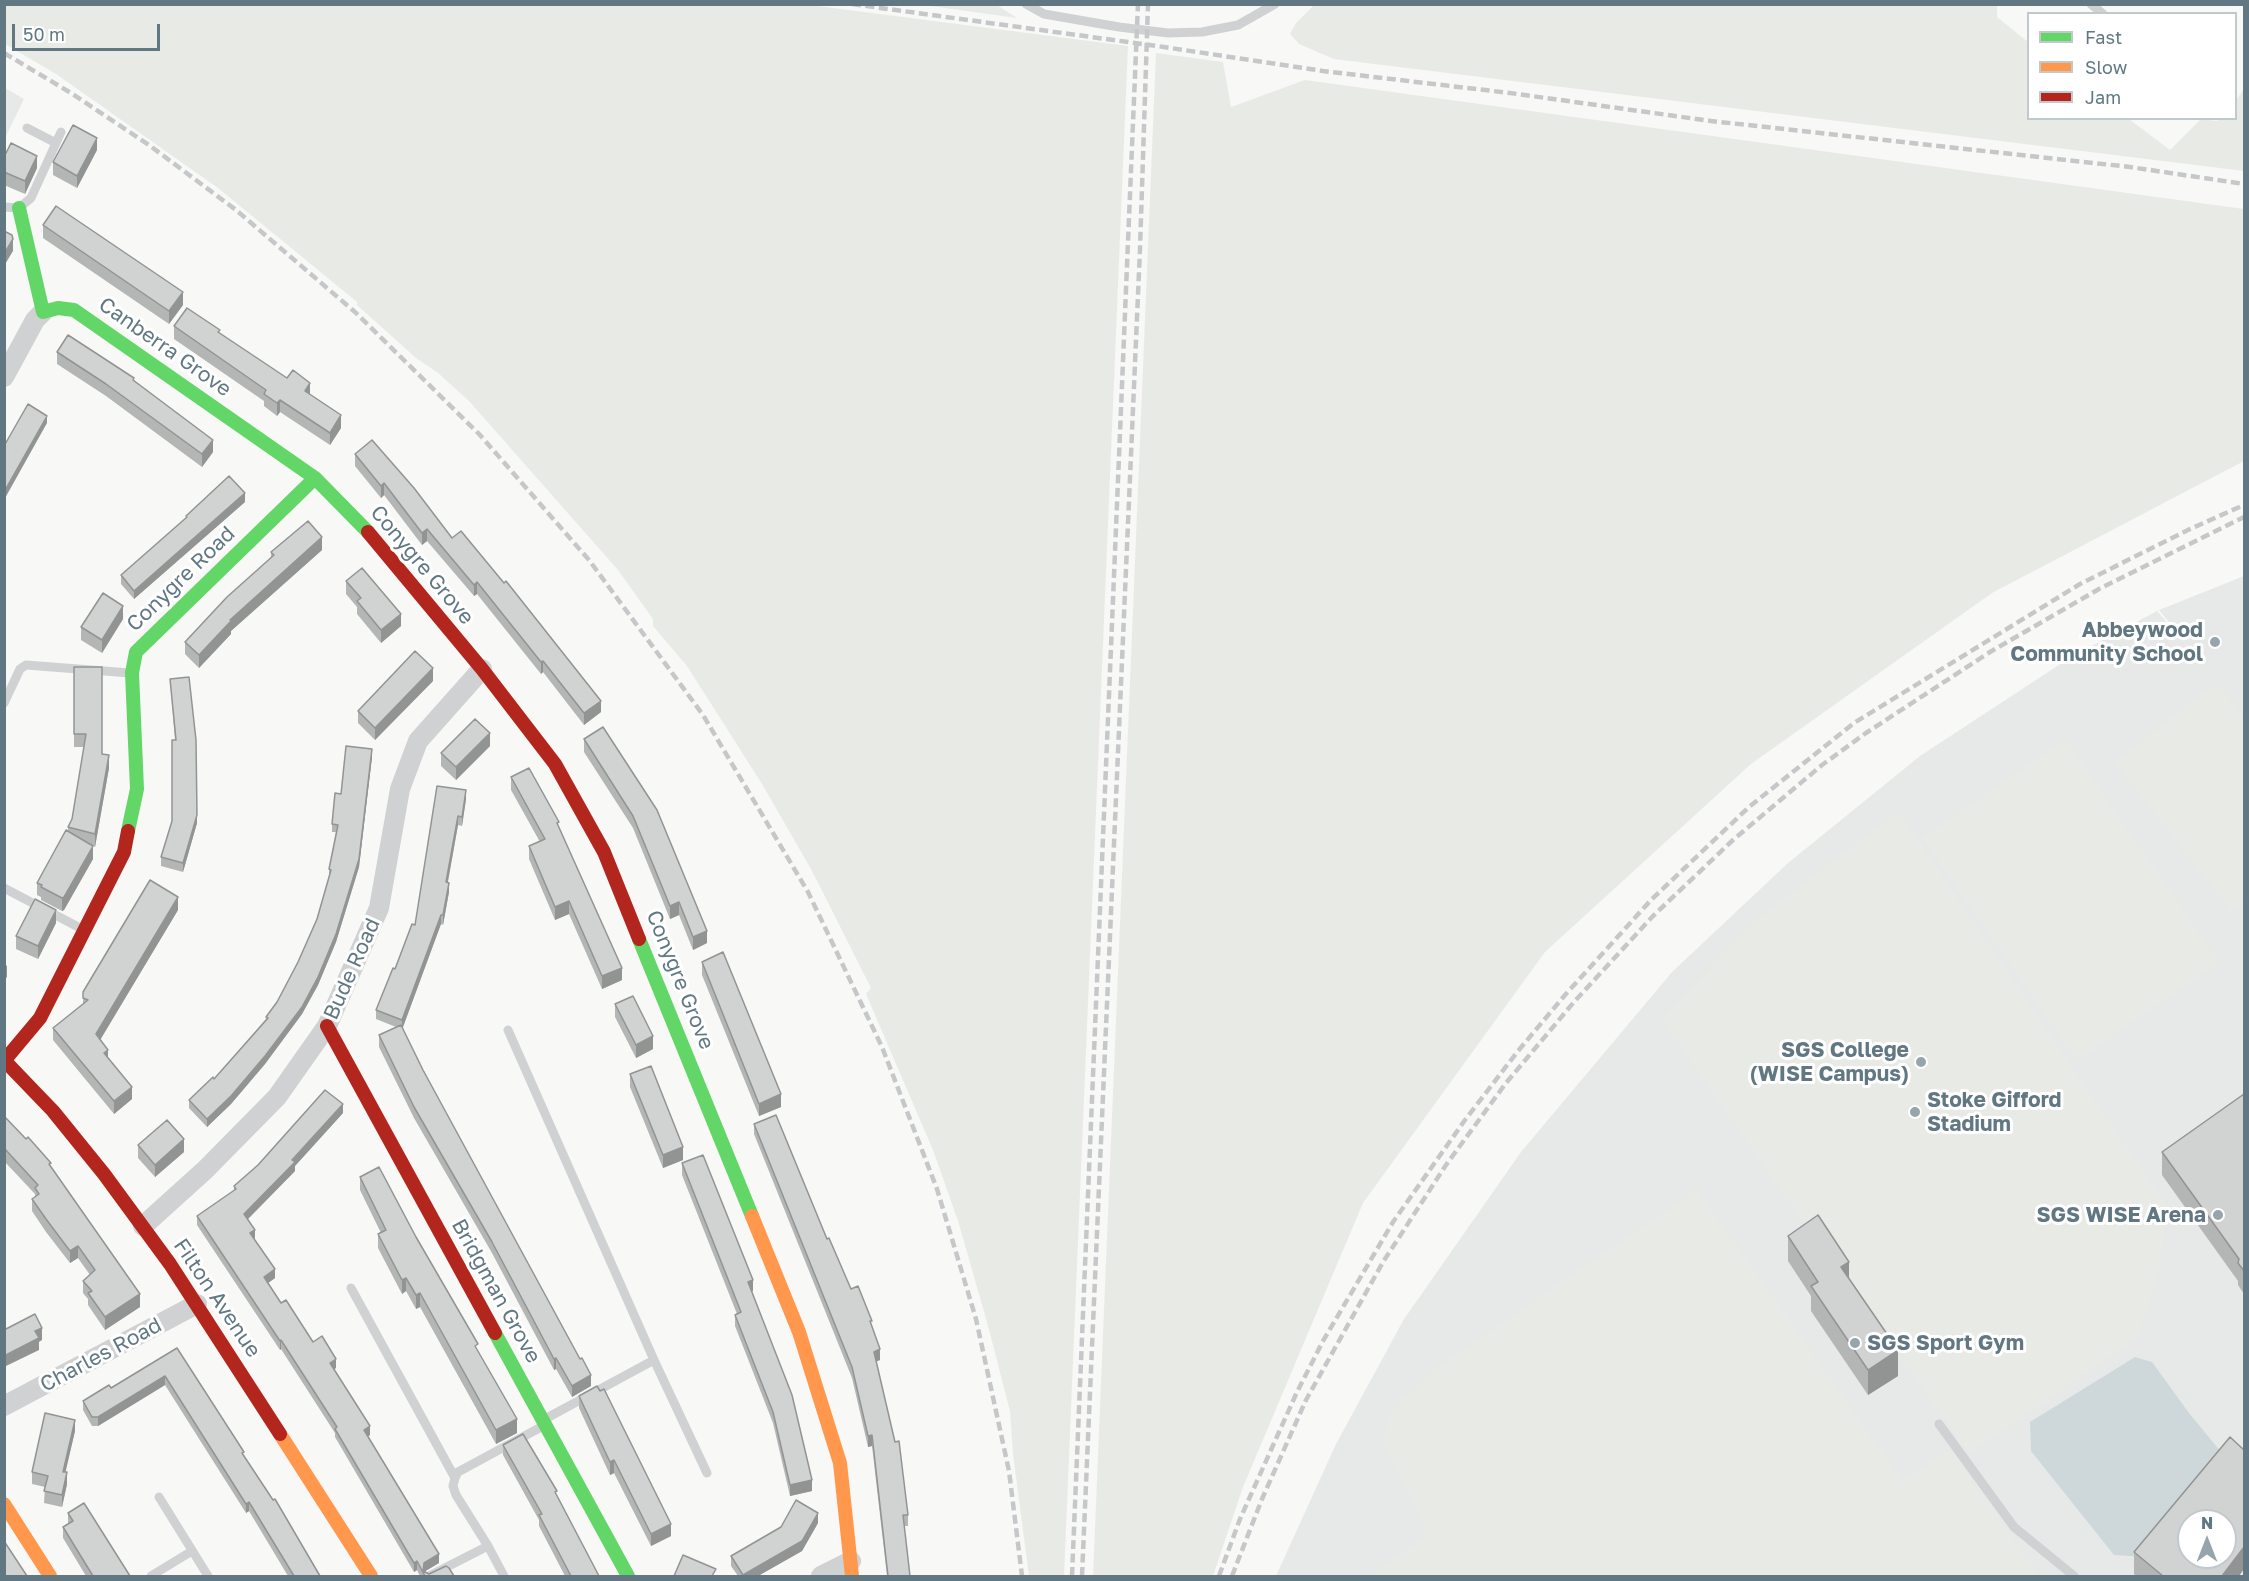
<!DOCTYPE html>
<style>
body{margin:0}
#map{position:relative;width:2249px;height:1581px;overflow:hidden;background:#f8f8f7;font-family:"Golos Text",sans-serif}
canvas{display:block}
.frame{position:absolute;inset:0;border:6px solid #617883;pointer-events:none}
.legend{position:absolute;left:2027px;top:12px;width:210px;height:108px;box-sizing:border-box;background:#fff;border:2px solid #c0c9cd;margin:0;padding:8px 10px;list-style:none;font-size:18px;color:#617883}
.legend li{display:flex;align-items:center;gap:12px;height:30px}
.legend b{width:30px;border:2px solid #c0c9cd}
.north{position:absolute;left:2177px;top:1509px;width:60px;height:60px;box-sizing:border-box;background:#fff;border:2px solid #c0c9cd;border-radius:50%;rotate:0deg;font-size:16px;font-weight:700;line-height:24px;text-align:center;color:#617883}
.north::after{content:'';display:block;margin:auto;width:21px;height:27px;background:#96a5ac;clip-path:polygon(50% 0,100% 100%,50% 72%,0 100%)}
.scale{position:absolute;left:12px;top:24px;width:148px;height:27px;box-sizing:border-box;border:3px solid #617883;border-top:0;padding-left:8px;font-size:18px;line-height:21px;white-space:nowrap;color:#617883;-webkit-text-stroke:4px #fff;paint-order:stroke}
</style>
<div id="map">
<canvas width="2249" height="1581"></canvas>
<div class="frame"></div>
<ul class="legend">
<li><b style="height:8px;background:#63d668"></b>Fast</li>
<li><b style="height:8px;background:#ff974d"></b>Slow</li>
<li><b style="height:8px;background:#b3261e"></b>Jam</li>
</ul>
<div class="north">N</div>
<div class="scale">50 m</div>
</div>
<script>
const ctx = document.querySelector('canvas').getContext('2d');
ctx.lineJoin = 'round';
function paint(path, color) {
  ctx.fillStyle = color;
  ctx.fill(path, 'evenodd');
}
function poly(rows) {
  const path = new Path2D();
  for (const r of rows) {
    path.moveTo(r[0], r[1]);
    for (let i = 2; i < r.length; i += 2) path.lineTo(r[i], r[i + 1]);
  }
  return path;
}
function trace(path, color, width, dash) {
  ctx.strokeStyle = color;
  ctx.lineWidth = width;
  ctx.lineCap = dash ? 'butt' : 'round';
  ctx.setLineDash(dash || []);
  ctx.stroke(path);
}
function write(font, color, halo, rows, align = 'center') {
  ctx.font = font + ' "Golos Text",sans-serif';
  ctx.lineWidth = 6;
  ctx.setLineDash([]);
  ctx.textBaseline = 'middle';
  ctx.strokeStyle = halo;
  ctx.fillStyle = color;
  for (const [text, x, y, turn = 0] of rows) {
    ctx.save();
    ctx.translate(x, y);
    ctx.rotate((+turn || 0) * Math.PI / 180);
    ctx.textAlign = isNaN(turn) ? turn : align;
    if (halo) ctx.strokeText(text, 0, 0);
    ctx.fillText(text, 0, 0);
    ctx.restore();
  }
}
paint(poly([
 [5,88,24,99,5,138],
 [2244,576,2244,1576,1276,1576,1336,1444,1404,1319,1521,1152,1672,972,1788,863,1920,756,2071,657,2157,611,2188,646,2159,610],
 [2189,1521,2225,1521,2225,1557,2189,1557]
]), '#e7e9e9');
paint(poly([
 [5,4,802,4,1128,46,1064,1576,1029,1576,1013,1454,1010,1411,987,1322,958,1221,933,1150,866,994,871,988,811,869,762,784,687,666,653,626,653,619,618,570,469,401,438,373,416,358,357,305,357,302,218,188,56,74,5,44],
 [1315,4,1997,5,1997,17,2028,42,2028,118,2129,119,2170,150,2201,119,2217,121,2219,119,2236,118,2236,100,2244,89,2244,171,1334,59,1299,44,1290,34,1296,23],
 [923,5,997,5,1017,18],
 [1156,53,1223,62,1231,107,1305,80,2244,209,2244,461,1992,593,1751,764,1545,952,1363,1203,1243,1487,1213,1576,1093,1576],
 [2217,683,2244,718,2244,900,2231,910,2115,762],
 [2065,740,2219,962,2077,1060,1923,838],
 [1898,812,2167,1207,2158,1274,2138,1337,1970,1453,1849,1287,1661,1018,1759,918],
 [1697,1190,1902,1481,1950,1450,2039,1576,1370,1576,1425,1537,1425,1524,1383,1443,1389,1416,1403,1399,1440,1366]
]), '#e8ebe5');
paint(poly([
 [2135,1357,2152,1362,2189,1413,2226,1458,2146,1557,2114,1555,2031,1451,2030,1422]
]), '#ced8da');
trace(poly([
 [1026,4,1044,14,1119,27,1168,33,1202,32,1238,25,1275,4],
 [2091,4,2103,14],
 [27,128,56,143],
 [4,207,19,208,31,198,61,132],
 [4,703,20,669,26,665,130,673],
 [4,888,82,929],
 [508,1030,654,1360,707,1473],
 [351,1288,455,1478],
 [545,1419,654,1360],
 [1939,1424,2014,1527,2074,1576],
 [159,1497,208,1576],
 [151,1576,192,1551],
 [429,1576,488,1546],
 [504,1576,488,1546,456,1495,453,1486,455,1478,458,1472,543,1426]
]), '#d0d1d2', 9);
trace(poly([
 [4,377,35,320,43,312],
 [143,1226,205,1170,277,1097,327,1026,379,908,400,789,418,741,482,669],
 [4,1406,197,1304],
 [821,1576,851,1561]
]), '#d0d1d2', 20);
trace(poly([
 [19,208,43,312,58,308,74,310,315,478,368,532],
 [128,831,137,789,132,673,136,652,315,478],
 [639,939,752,1216],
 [495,1333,628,1576]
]), '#63d668', 14);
trace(poly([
 [752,1216,799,1332,840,1463,852,1576],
 [280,1434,371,1576],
 [4,1504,50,1576]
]), '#ff974d', 14);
trace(poly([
 [368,532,482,669,555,764,604,852,639,939],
 [327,1026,495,1333],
 [4,1060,53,1111,104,1174,170,1264,280,1434],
 [4,1061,40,1018,124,852,128,831]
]), '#b3261e', 14);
trace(poly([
 [852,4,1164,47,1323,71,1510,93,1711,121,2130,167,2244,184],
 [4,53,71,93,149,145,236,210,355,312,480,435,589,560,703,715,808,892,882,1047,937,1189,976,1319,1009,1471,1022,1576],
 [1072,1576,1138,4],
 [1082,1576,1140,249,1148,4],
 [1219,1576,1240,1519,1297,1392,1323,1341,1393,1222,1465,1120,1518,1051,1565,995,1651,900,1749,807,1854,723,2080,584,2190,529,2244,505],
 [1232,1576,1262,1499,1306,1400,1383,1262,1446,1165,1506,1083,1574,1002,1653,916,1733,840,1822,765,1866,733,1990,652,2099,589,2244,517]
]), '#c5c7c8', 4.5, [9, 4.5]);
paint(poly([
 [97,150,77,188,53,175,53,162],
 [4,157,37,168,25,194,4,185],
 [43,225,183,305,169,324,43,238],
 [174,326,220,333,310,395,341,428,330,445,280,412,277,416,264,406,264,401,174,339],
 [57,352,134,380,213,452,202,467,106,396,57,364],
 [355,454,452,538,601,712,584,725,543,672,541,674,477,594,474,596,427,541,422,545,384,495,381,498,355,466],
 [245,502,134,599,121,584,121,575,186,518,186,516],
 [322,550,231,631,231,634,199,668,185,654,185,642,271,558,271,552],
 [346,581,401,626,381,643,357,614,357,607,346,594],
 [123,619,102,653,81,640,81,627],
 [74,667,102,754,109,768,95,847,93,846,93,859,64,910,62,911,41,900,41,897,37,895,37,883,68,831,68,827,72,819,84,747,74,747],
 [170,679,197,823,183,872,161,866,161,857,172,821,175,740],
 [433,681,375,740,358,723,358,711],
 [603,727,707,943,693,950,679,915,670,919,633,828,584,752,584,739],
 [490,746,456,780,441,766,441,753],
 [372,757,359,867,336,942,318,985,302,1014,265,1064,231,1104,207,1127,189,1108,189,1100,214,1079,266,1019,266,1017,277,1002,298,962,317,919,329,877,329,869,336,832,332,832,332,824,341,794],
 [511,777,559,827,622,980,602,989,569,914,555,920,529,859,529,846,540,842,511,790],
 [437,786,466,799,462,826,458,825,448,882,449,892,443,925,441,924,402,1028,423,1070,591,1386,572,1397,556,1369,554,1370,492,1253,414,1118,379,1047,379,1035,396,1027,376,1019,376,1010,415,925],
 [178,910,100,1039,108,1058,132,1099,114,1114,53,1040,53,1028,83,1004,83,992],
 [56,923,38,959,16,949,16,936],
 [702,962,781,1107,759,1116,702,975],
 [615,1004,653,1049,636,1058,615,1017],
 [630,1074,683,1160,663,1168,630,1087],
 [2244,1094,2244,1294,2238,1285,2238,1281,2162,1175,2162,1152],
 [343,1113,295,1166,295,1171,248,1219,254,1239,275,1278,268,1283,281,1303,336,1368,334,1369,370,1435,368,1436,439,1563,425,1571,429,1574,454,1576,420,1576,417,1570,414,1572,335,1437,335,1433,281,1349,280,1350,197,1225,197,1216,234,1191,234,1186,258,1165],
 [4,1116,51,1167,140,1307,105,1330,88,1305,88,1299,83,1293,83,1281,90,1275,78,1258,70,1263,46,1232,32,1211,32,1199,35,1197,35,1194,4,1161],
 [754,1124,827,1239,851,1289,872,1328,880,1360,876,1362,908,1515,908,1526,904,1526,910,1576,887,1576,872,1446,868,1447,852,1378,754,1134],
 [138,1145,184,1152,155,1177,138,1158],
 [682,1163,753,1291,752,1291,812,1491,790,1496,773,1423,735,1326,735,1315,737,1314,682,1175],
 [360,1177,416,1237,478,1352,517,1433,496,1444,420,1307,416,1309,406,1291,402,1294,378,1248,378,1234,381,1233,360,1190],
 [1788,1236,1898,1376,1868,1395,1811,1311,1811,1296,1788,1261],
 [177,1348,244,1456,320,1576,288,1576,249,1511,246,1513,165,1385,98,1426,92,1426,83,1410,83,1401,111,1388],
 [579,1396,671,1536,651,1546,614,1473,610,1475,579,1408],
 [75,1431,65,1472,67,1484,62,1507,44,1503,45,1487,32,1484,32,1472],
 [503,1445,557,1495,599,1576,565,1576,539,1526,539,1520,503,1455],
 [68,1513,130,1576,86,1576,63,1538,63,1527,68,1524],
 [818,1523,802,1551,758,1576,738,1576,731,1566,731,1556],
 [2134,1552,2239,1576,2136,1576,2134,1574]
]), '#b4b5b5');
paint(poly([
 [97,138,97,150,77,188,77,176],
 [37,156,37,168,25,194,25,181],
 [13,239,13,251,4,266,4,254],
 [183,292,183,305,169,324,169,311],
 [310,383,310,396,305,391],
 [280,400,280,412,277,416,277,403],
 [341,415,341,428,330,445,330,433],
 [47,416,47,423,4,500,4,492],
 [213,440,213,452,202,467,202,454],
 [384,483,384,495,381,498,381,486],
 [245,493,245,502,134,599,134,591],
 [427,529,427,541,422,545,422,533],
 [322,537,322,550,231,631,231,634,199,668,199,655,230,620],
 [477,582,477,594,474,596,474,585],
 [123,606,123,619,102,653,102,640],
 [401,614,401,626,381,643,381,630],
 [543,661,543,672,541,674,541,662],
 [433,668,433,681,375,740,375,728],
 [601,701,601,712,584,725,584,713],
 [490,733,490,746,456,780,456,767],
 [372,749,372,757,359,867,336,942,318,985,302,1014,265,1064,231,1104,207,1127,207,1119,302,1007],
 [109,755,109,768,95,847,95,834],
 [466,790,466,799,462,826,462,817],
 [197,815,197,823,183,872,183,863],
 [458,816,458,825,446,891,446,882],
 [93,846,93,859,64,910,62,911,62,898],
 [449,883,449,892,443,925,443,915],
 [178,897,178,910,96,1047,96,1034],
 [569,901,569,914,555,920,555,907],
 [679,902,679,915,670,919,670,906],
 [56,910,56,923,38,959,38,946],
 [441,915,441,924,402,1030,402,1020],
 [707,931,707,943,693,950,693,937],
 [7,965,7,977,4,981,4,968],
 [622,968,622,980,602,989,602,976],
 [653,1036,653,1049,636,1058,636,1045],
 [108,1050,108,1063,104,1053],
 [132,1087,132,1099,114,1114,114,1101],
 [781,1094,781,1107,759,1116,759,1104],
 [343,1104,343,1113,295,1166,295,1171,244,1223,244,1214],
 [184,1139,184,1152,155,1177,155,1165],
 [683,1147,683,1160,663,1168,663,1155],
 [255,1230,255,1238,250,1242,250,1233],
 [78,1246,78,1258,70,1263,70,1251],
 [1849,1262,1849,1287,1841,1267],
 [275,1269,275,1278,264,1286,264,1277],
 [406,1278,406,1291,402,1294,402,1280],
 [753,1280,753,1291,748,1293,748,1282],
 [420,1293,420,1307,416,1309,416,1295],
 [140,1294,140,1307,105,1330,105,1317],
 [42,1328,42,1340,39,1342,39,1350,4,1367,4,1356,35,1331],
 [281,1340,281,1349,280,1350,280,1341],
 [880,1349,880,1360,874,1362,874,1352],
 [1898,1350,1898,1376,1868,1395,1868,1370],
 [556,1358,556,1369,554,1370,554,1359],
 [336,1359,336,1368,330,1372,330,1363],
 [591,1375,591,1386,572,1397,572,1386],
 [165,1376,165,1385,98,1426,98,1417],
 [517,1419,517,1433,496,1444,496,1430],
 [75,1420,75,1431,63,1483,63,1472],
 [370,1426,370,1435,364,1439,364,1430],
 [872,1435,872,1446,868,1447,868,1436],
 [614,1460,614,1473,610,1475,610,1462],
 [67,1472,67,1484,62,1507,62,1495],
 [812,1480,812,1491,790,1496,790,1485],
 [249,1502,249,1511,246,1513,246,1504],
 [818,1513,818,1523,802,1551,758,1576,743,1576,743,1575],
 [671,1524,671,1536,651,1546,651,1534],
 [2244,1547,2244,1569,2239,1576,2222,1576],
 [439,1554,439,1563,424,1572,424,1563],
 [417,1561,417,1570,414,1572,414,1563]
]), '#929494');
const building = poly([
 [73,125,97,138,77,176,53,162,73,125],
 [11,143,37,156,25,181,4,172,4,157,11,143],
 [56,206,183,292,169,311,43,225,56,206],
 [4,231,12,235,13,239,4,254,4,231],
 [187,308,220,330,218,332,287,378,293,370,310,383,305,391,341,415,330,433,280,400,277,403,264,394,266,390,174,326,187,308],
 [68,335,134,378,133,380,213,440,202,454,106,384,57,352,68,335],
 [28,404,47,416,4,492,4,446,28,404],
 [372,440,414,488,452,538,461,531,504,583,506,581,601,701,584,713,543,661,541,662,477,582,474,585,427,529,422,533,384,483,381,486,355,454,372,440],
 [229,476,245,493,134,591,121,575,187,517,186,516,229,476],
 [308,521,322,537,230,620,231,621,199,655,185,642,227,597,274,555,271,552,308,521],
 [362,568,401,614,381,630,357,601,361,598,346,581,362,568],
 [103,593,123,606,102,640,81,627,103,593],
 [415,651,433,668,375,728,358,711,415,651],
 [74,667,102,667,102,754,109,755,95,834,68,827,72,819,86,734,74,734,74,667],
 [189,677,196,740,197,815,183,863,161,857,172,821,172,740,176,740,170,679,189,677],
 [475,719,490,733,456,767,441,753,475,719],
 [603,727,657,810,707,931,693,937,679,902,670,906,633,816,584,739,603,727],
 [346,746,372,749,359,859,336,934,318,977,302,1007,265,1056,231,1096,207,1119,189,1100,213,1077,214,1079,268,1018,266,1017,277,1002,298,962,317,919,331,870,329,869,338,825,332,824,335,793,341,794,346,746],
 [529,768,559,822,557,823,622,968,602,976,569,901,555,907,529,846,545,839,511,777,529,768],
 [437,786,466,790,462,817,458,816,446,882,449,883,443,915,441,915,402,1020,376,1010,393,968,395,969,412,924,415,925,437,786],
 [66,830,93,846,64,897,62,898,41,887,42,885,37,883,66,830],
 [150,880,178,897,96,1034,108,1050,104,1053,132,1087,114,1101,53,1028,88,1000,83,998,83,992,150,880],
 [35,899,56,910,38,946,16,936,35,899],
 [723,952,781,1094,759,1104,702,962,723,952],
 [633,996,653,1036,636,1045,615,1004,633,996],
 [401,1025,423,1070,580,1359,582,1358,591,1375,572,1386,556,1358,554,1359,492,1242,414,1107,379,1035,401,1025],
 [651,1066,683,1147,663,1155,630,1074,651,1066],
 [325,1090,343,1104,292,1160,295,1162,244,1214,255,1230,250,1233,275,1269,264,1277,281,1303,286,1300,313,1342,322,1336,336,1359,330,1363,370,1426,364,1430,439,1554,424,1563,423,1571,429,1574,446,1566,449,1568,454,1576,425,1576,417,1561,414,1563,335,1429,337,1427,281,1340,280,1341,197,1216,236,1189,234,1186,258,1165,325,1090],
 [2244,1094,2244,1271,2238,1263,2239,1259,2162,1152,2244,1094],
 [776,1115,827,1239,829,1238,851,1289,858,1286,872,1321,870,1321,880,1349,874,1352,895,1442,899,1441,908,1515,903,1515,910,1576,888,1576,872,1435,868,1436,852,1367,754,1124,776,1115],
 [4,1116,26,1139,28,1137,51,1163,49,1164,140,1294,105,1317,88,1293,92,1291,83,1281,95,1270,78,1246,70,1251,46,1219,32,1199,39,1194,35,1188,38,1185,4,1148,4,1116],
 [167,1120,184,1139,155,1165,138,1145,167,1120],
 [703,1155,753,1280,748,1282,792,1395,812,1480,790,1485,773,1412,735,1315,741,1312,682,1163,703,1155],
 [379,1167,416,1237,478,1344,475,1346,517,1419,496,1430,420,1293,416,1295,406,1278,402,1280,378,1234,386,1230,360,1177,379,1167],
 [1818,1215,1849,1262,1841,1267,1898,1350,1868,1370,1811,1286,1818,1282,1788,1236,1818,1215],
 [35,1314,42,1328,35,1331,39,1338,4,1356,4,1330,35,1314],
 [177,1348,244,1452,242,1453,273,1500,275,1499,320,1576,294,1576,249,1502,246,1504,165,1376,98,1417,92,1417,83,1401,109,1385,111,1388,177,1348],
 [597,1386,600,1391,604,1389,671,1524,651,1534,614,1460,610,1462,579,1396,597,1386],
 [45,1413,75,1420,63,1472,67,1472,62,1495,44,1491,48,1476,32,1472,45,1413],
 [523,1434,557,1491,555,1492,599,1576,571,1576,539,1515,542,1514,503,1445,523,1434],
 [2230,1437,2244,1450,2244,1547,2222,1576,2163,1576,2134,1552,2230,1437],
 [2189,1521,2225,1521,2225,1557,2189,1557,2189,1521],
 [796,1500,818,1513,802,1541,743,1575,731,1556,781,1527,796,1500],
 [84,1503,130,1576,93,1576,63,1527,73,1521,68,1513,84,1503],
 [4,1541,27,1576,4,1576,4,1541],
 [683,1555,716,1569,712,1576,674,1576,683,1555]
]);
paint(building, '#d1d3d3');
trace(building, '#929494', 1.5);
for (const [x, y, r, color] of [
 [2215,642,6,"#96a5ac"],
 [1921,1062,6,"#96a5ac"],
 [1915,1112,6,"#96a5ac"],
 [2218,1215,6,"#96a5ac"],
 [1855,1343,6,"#96a5ac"]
]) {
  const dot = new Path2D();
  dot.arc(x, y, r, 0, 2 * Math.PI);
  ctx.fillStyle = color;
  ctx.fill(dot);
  trace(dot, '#fff', 2);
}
write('21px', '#617883', '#fff', [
 ["Canberra Grove",165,347,35],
 ["Conygre Grove",422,565,50],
 ["Conygre Road",181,579,-44],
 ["Bude Road",352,969,-66],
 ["Conygre Grove",680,980,68],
 ["Bridgman Grove",496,1291,61],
 ["Filton Avenue",217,1298,56],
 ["Charles Road",101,1355,-28]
]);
write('bold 21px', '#617883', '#fff', [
 ["Abbeywood",2203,630],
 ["Community School",2203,654],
 ["SGS College",1909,1050],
 ["(WISE Campus)",1909,1074],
 ["Stoke Gifford",1927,1100,"left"],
 ["Stadium",1927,1124,"left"],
 ["SGS WISE Arena",2206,1215],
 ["SGS Sport Gym",1867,1343,"left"]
], 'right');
</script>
